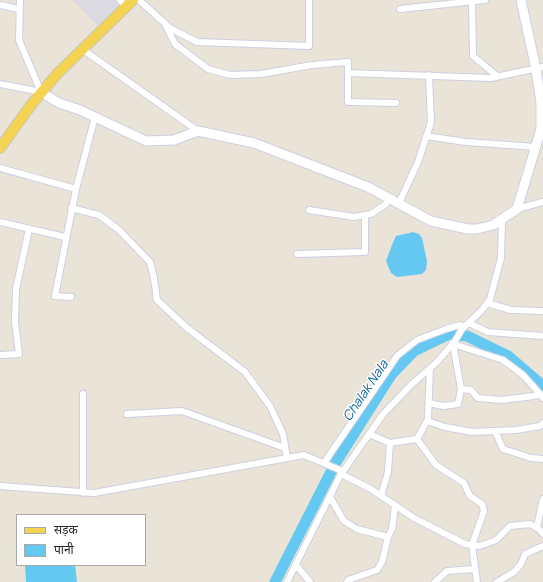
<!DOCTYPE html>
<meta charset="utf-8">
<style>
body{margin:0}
#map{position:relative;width:543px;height:582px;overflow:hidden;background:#eae3d7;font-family:Manrope,"Noto Sans Devanagari",sans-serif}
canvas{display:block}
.legend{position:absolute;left:16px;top:514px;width:130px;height:52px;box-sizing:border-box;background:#fff;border:1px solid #a9a9a9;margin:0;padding:5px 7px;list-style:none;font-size:12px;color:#272727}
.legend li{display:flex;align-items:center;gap:8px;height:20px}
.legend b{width:20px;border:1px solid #a9a9a9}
</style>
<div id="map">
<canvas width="543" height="582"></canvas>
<ul class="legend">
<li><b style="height:5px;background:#f4d352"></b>सड़क</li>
<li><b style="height:11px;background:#65c8f1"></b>पानी</li>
</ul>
</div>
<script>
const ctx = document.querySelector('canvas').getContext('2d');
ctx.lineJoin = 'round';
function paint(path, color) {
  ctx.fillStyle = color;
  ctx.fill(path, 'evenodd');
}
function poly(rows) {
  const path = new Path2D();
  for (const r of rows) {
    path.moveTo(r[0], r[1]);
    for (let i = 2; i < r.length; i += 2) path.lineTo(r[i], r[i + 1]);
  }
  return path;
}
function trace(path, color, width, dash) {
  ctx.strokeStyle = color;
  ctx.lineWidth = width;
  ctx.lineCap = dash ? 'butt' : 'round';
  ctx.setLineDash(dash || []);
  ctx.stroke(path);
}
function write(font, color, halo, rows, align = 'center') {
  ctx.font = font + ' Manrope,sans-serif';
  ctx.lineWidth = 3;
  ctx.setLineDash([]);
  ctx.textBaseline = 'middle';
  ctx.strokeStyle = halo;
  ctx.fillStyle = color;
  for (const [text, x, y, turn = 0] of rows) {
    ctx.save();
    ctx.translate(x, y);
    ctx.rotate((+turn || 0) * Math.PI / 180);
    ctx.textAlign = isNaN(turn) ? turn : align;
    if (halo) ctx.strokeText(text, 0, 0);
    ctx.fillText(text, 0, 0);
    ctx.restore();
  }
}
paint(poly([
 [73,0,124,0,97,26]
]), '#dbd9e2');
paint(poly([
 [413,232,419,234,422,238,427,261,426,270,422,274,397,277,391,273,386,261,392,245,396,236],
 [25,565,75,565,77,582,26,582]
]), '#65c8f1');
trace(poly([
 [275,582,336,462,391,375,414,351,449,334,467,336,508,356,543,386]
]), '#65c8f1', 11);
const street = poly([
 [20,0,19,40,41,92],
 [120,0,126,7],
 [139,0,170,28,197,42,309,46,309,0],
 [472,2,473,56,497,76],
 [0,5,19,9],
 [400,9,485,0],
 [164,22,175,44,208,69,230,75,261,74,312,65,348,62,348,102,396,103],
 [82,49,198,131],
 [348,73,491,78,543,67],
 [0,84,41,92],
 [426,136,466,142,536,147],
 [0,168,76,189],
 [399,203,418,162,431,122,429,75],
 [71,208,99,215,119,230,150,262,154,278,157,300,187,328,245,372,270,406,283,434,287,458],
 [517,209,543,202],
 [309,210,354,217,371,214,386,204,388,197],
 [0,222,65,237],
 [297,254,365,252,365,215],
 [71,297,55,296,76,189,95,117],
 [487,303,511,310,543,311],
 [469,323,488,332,543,336],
 [0,355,19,354,15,322,16,289,29,229],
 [83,394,83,493],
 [541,395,502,400,478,398,471,390,461,389,453,344,503,360,523,375,541,395,543,398],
 [429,403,443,406,458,404,461,389],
 [127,414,182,411,285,448],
 [427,421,445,427,472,432,516,430,540,426,543,423],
 [495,431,503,449,531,458,543,459],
 [369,434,390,443,417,439,428,419,430,368],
 [417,439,436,465,464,483,470,496,482,504,484,511,472,545,477,582],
 [324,463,397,356,417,340,446,329,460,325,464,327],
 [0,486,94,493,304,455,340,470,341,474,371,489,414,518,465,544,480,546,496,540,510,526,530,524,540,530,543,534],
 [381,496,388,472,390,443],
 [330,497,344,521,357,529,388,537,392,529,395,506],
 [537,527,543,499],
 [296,565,310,582],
 [287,582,341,474,384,413,411,385,437,362,455,341,462,329,482,310,490,299,501,258,502,220],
 [347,582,348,580,377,570,382,562,388,537],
 [435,582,447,571,475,569],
 [497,582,514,572,521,564,525,554,543,546]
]);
const secondary = poly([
 [41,92,59,103,80,110,146,141,174,140,198,131,254,143,368,187,431,221,468,229,477,229,493,225,517,209,541,129,541,103,536,69,521,0]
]);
const primary = poly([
 [0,148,31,105,57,74,133,0]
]);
trace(street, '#cdd0e1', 8);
trace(secondary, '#cdd0e1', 11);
trace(primary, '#c7c7c7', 12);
trace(street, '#fff', 6);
trace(secondary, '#fff', 9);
trace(primary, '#f4d352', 10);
write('italic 13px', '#096398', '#fff', [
 ["Chalak Nala",366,391,-56]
]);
</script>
